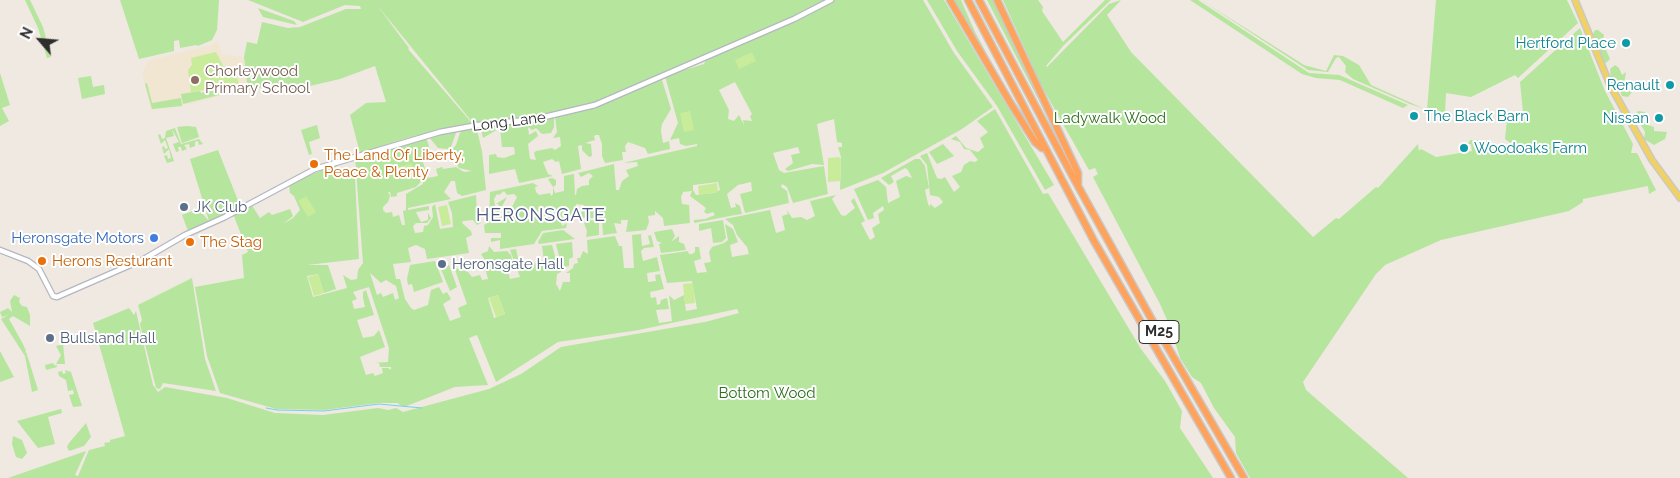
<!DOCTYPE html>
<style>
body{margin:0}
#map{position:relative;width:1680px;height:478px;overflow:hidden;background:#efe9e1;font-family:Raleway,sans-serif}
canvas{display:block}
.north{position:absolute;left:15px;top:15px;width:50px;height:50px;-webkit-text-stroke:4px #fff;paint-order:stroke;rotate:297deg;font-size:14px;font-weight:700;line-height:20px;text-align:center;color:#2e2e2e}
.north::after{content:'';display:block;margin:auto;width:18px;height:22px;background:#2e2e2e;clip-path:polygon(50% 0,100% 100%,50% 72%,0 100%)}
</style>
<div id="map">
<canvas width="1680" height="478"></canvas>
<div class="north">N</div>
</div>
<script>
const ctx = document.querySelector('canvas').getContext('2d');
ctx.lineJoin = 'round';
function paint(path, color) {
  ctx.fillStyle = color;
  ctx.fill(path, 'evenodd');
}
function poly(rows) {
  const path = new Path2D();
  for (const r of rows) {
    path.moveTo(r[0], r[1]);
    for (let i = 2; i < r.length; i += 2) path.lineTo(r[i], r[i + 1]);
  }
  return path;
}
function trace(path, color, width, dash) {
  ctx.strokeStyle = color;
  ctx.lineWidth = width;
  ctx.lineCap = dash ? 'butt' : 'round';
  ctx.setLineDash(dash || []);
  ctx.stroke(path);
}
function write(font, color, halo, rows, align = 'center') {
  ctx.font = font + ' Raleway,sans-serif';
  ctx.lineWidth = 4;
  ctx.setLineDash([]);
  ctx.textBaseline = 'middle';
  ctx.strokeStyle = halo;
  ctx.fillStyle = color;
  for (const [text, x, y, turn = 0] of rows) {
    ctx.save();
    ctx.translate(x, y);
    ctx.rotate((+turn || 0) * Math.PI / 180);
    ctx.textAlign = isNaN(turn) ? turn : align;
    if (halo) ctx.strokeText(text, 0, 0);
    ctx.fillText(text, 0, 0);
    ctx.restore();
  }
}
paint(poly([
 [218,41,222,55,244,57,248,88,195,103,151,110,142,73,150,60,211,45]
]), '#f0e6d1');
paint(poly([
 [25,0,30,0,43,27,51,57,47,58,38,28],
 [120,0,219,0,217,30,212,40,198,46,196,45,180,48,179,40,174,41,174,51,139,59],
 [248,0,826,0,794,17,613,97,554,115,473,123,377,5,409,48,408,49,472,123,407,138,360,153,350,115,366,103,386,102,375,66,340,79,301,88,287,90,278,84,248,90,244,57,247,42,257,44,262,22,288,28,300,27,346,9,361,9,360,6,345,5,303,22],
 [833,0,906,0,904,9,906,0,923,0,954,53,993,107,962,129,883,173,840,190,841,157,838,147,842,147,842,143,837,142,834,119,817,124,824,165,812,164,788,171,785,169,793,163,791,155,800,153,798,147,773,153,779,170,784,173,824,166,828,194,793,203,787,187,782,184,781,187,787,191,789,203,745,213,740,194,752,191,751,182,738,185,727,194,731,208,736,207,735,203,740,206,742,214,735,215,694,223,694,220,705,219,715,215,713,212,707,214,704,212,706,208,690,196,692,191,683,192,681,197,682,204,689,205,690,223,664,226,663,218,655,211,655,215,648,216,649,222,646,230,626,232,628,220,621,220,621,224,614,223,617,233,603,235,602,218,582,218,581,212,584,210,584,205,576,204,576,216,561,221,562,226,567,223,566,228,542,231,534,244,500,249,500,240,491,242,491,238,501,238,501,233,485,233,484,225,489,222,490,192,533,183,538,186,535,187,536,192,539,195,550,193,551,196,553,194,553,187,548,179,552,178,556,180,556,185,553,187,555,193,564,191,564,176,574,174,575,195,576,195,577,189,582,186,589,185,589,180,593,176,589,173,581,177,578,173,614,164,616,190,619,190,622,181,629,176,626,170,638,166,637,162,623,163,697,146,697,144,686,146,680,144,679,138,670,140,678,123,665,76,704,64,706,59],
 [735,82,752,114,750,116,752,121,743,120,744,125,739,115,734,121,728,119,729,110,719,90],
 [718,182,720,190,714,193,696,195,693,190,693,185],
 [504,191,507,195,514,194,517,197,512,207,508,211,505,209,502,216,498,214,507,197,496,204,499,204,498,208,495,207,494,199,497,194,499,195],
 [927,0,944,0,1054,185,1045,190,997,106,957,51],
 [952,0,961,0,975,32,1015,106],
 [987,0,996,0,1050,122],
 [1003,0,1038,0,1043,7,1042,11,1063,42,1105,0,1111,0,1064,45,1046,66,1047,67,1109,4,1121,0,1107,15,1131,52,1313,237,1336,218,1339,219,1376,187,1378,188,1418,144,1419,151,1421,149,1436,157,1472,151,1471,144,1468,144,1470,140,1491,141,1490,148,1496,152,1526,149,1525,146,1514,146,1505,139,1507,120,1524,122,1520,82,1580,28,1605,91,1633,144,1631,153,1637,153,1656,190,1649,194,1648,186,1583,199,1583,202,1569,211,1441,240,1385,265,1376,274,1303,382,1306,390,1408,478,1250,478,1236,453,1235,437,1214,408,1201,383,1192,377,1180,358,1171,329,1160,304,1093,177,1098,174,1095,168,1089,170,1041,85],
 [1190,0,1198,0,1309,73,1339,75,1408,105,1403,108,1340,80,1316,78,1302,74],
 [1201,0,1304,65,1326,71,1334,55,1343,56,1359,65,1371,85,1427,110,1436,0,1567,0,1578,23,1518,78,1515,75,1471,97,1446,93,1445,113,1428,110,1410,104,1353,79,1345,72,1346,66,1339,57,1336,58,1328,72,1308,70],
 [258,8,294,21,297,25,263,17],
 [1595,30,1598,30,1604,35,1603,43,1610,59,1606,63,1602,62,1600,56,1593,34],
 [1615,65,1619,68,1622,75,1626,72,1623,89,1632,92,1628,97,1622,96,1618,85,1611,79,1610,69],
 [0,73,10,105,2,108,9,121,0,126],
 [91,76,93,87,104,85,105,94,82,99,78,78],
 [661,77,671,109,662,124,661,131,663,143,669,141,670,149,648,154,645,148,628,142,625,146,626,152,622,152,623,160,605,163,602,156,602,144,599,135,596,135,594,136,595,140,585,143,591,144,592,156,589,157,582,150,582,145,578,146,581,169,562,174,559,161,556,162,552,159,543,162,548,174,553,176,519,183,515,169,489,174,489,155,496,154,497,157,504,158,515,154,514,147,502,147,500,128,483,138,481,129,484,126,554,117,554,127,551,133,542,134,536,128,532,130,528,127,529,135,536,131,538,136,528,144,530,159,536,160,534,153,536,151,552,148,555,150,561,146,560,137,553,138,557,132,555,117,615,99],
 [147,83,152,103,181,98,182,106,152,109,145,84],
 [217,89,219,95,183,104,181,94,200,91,201,93],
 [995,109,1043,194,1048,193,1141,349,1165,381,1182,411,1180,428,1213,478,8,478,86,451,75,475,78,476,89,450,105,446,104,443,110,442,110,440,125,436,93,323,129,308,134,315,136,311,153,385,158,392,165,387,227,398,275,413,323,415,378,408,388,410,396,408,403,412,489,389,521,374,561,347,705,322,739,313,737,309,639,330,558,342,496,382,477,335,469,338,488,385,455,387,404,407,397,403,379,403,325,410,276,409,220,393,207,356,195,287,244,278,242,255,248,252,233,214,251,204,260,218,269,212,272,215,290,209,293,216,283,224,293,218,300,210,294,196,290,193,289,184,337,164,336,171,338,175,345,174,355,178,359,259,307,265,328,265,336,289,324,293,318,274,307,276,313,297,347,288,343,275,351,280,357,279,358,270,363,263,355,157,426,137,432,156,422,159,428,178,438,176,436,169,442,167,443,169,456,167,464,172,472,171,459,168,455,161,456,156,451,156,450,152,456,145,461,130,474,128,477,130,482,151,486,190,462,196,457,193,455,181,451,181,444,192,451,199,408,208,408,210,429,206,429,210,416,212,421,222,428,220,428,213,431,218,427,223,416,223,413,226,415,233,423,232,424,226,428,225,433,217,432,207,435,204,440,229,453,227,452,213,448,202,476,195,477,213,479,213,481,223,477,225,473,220,463,221,462,223,471,231,472,235,466,238,469,253,427,259,425,249,416,245,408,248,411,262,393,264,396,279,400,279,405,299,411,308,414,310,428,305,431,290,439,287,443,294,447,292,451,299,443,304,450,321,461,317,458,308,467,304,454,267,468,272,472,277,480,275,482,280,488,279,485,268,492,264,491,262,487,263,481,254,488,251,489,246,494,252,507,251,511,255,513,264,508,270,510,279,520,277,510,250,516,249,520,267,544,261,542,246,552,245,557,263,561,269,561,272,557,274,556,284,560,291,563,282,570,282,570,273,566,273,573,268,574,264,578,263,577,258,580,258,583,251,588,254,587,240,615,236,619,246,622,246,624,268,634,268,632,235,641,234,642,246,650,244,648,236,651,235,654,247,644,248,641,251,643,261,657,257,660,271,647,273,648,282,656,281,655,275,660,274,664,289,650,292,651,298,656,297,657,305,660,304,661,300,667,298,669,309,656,310,659,323,672,321,669,295,674,300,684,295,686,311,697,309,692,281,667,283,660,255,688,251,689,254,692,254,695,252,695,247,699,247,701,259,694,261,697,273,707,272,704,263,711,262,709,252,712,247,724,243,728,240,725,224,733,229,738,242,730,245,732,257,749,254,747,247,737,235,733,225,725,219,770,210,776,233,785,230,782,216,788,214,787,210,792,218,801,217,807,220,815,216,810,201,836,195,832,199,841,215,845,216,855,208,851,201,854,198,865,221,861,223,870,240,875,237,872,228,880,223,878,214,884,210,883,206,873,213,874,218,868,220,854,189,878,180,886,187,888,203,900,197,896,181,906,176,912,178,908,170,905,168,891,176,894,182,889,185,881,178,915,159,920,159,925,166,929,188,925,190,928,204,930,207,930,204,935,208,941,204,943,202,939,197,930,195,927,165,920,156,927,153,937,178,941,179,945,177,954,192,960,187,952,176,961,172,964,165,970,161,975,162,978,160,970,150,964,149,960,142,951,139,956,136,966,148,978,152,984,147,980,138,988,132,977,121],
 [423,179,423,184,406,194,406,210,403,211,405,225,402,225,399,215,393,217,392,212,386,213,383,210,383,207,388,202,390,196,388,192,390,192,391,197,397,196,397,193,416,187],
 [370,273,381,283,386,280,396,286,399,298,395,300,393,293,383,297,381,293,377,295],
 [369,287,389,348,388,362,373,363,379,363,380,367,391,367,391,370,388,368,382,368,383,373,375,376,373,373,366,375,360,357,385,347,379,330,374,336,363,338,357,320,374,315,366,290,363,292,363,298,365,307,354,309,352,301,357,299,353,292],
 [498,295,505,314,494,318,488,298],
 [1638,111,1645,112,1642,123,1654,127,1654,131,1667,132,1665,139,1654,145,1644,139,1645,132,1635,115],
 [317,125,320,138,309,142,312,154,309,155,301,130],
 [187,126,196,127,199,137,182,143,177,127],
 [175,128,181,144,199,139,203,144,199,145,198,141,195,142,195,146,190,148,189,144,184,145,187,149,182,151,181,147,178,147,179,151,176,152,173,144,179,142,172,129],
 [172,129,174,136,166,138,174,161,167,163,164,156,167,155,168,159,171,158,169,149,164,154,162,147,164,146,165,149,168,148,165,140,161,144,158,135,160,134,162,139,165,138,166,131],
 [457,130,451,147,447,149,438,148,428,136],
 [943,144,954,156,937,164,929,152],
 [218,150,241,208,188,231,182,215,198,209,209,221,190,159],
 [588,220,599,221,599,235,586,237,587,231,584,223],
 [723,220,726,238,722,242,713,243,711,228,699,231,699,224],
 [672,229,675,236,671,242,679,236,679,242,684,244,686,250,661,253,659,244,662,243,657,241,654,232],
 [563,230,575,239,539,244,538,242,543,233],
 [572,242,573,257,569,259,569,266,565,267,559,256,556,244],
 [435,261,443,282,414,292,412,284,408,285,407,279,410,265],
 [449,265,457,287,450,291,440,267],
 [192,278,205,359,216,391,163,383,160,389,156,388,140,324,142,320,138,305],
 [14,295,20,298,19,302,22,306,27,307,30,315,30,326,13,316,9,319,23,344,26,351,24,353,26,352,28,358,38,390,32,392,25,356,1,319,8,315,2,317,0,312,8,308,12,312,10,301],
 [63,344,65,364,56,364,57,367,46,370,45,365,53,363,55,366,61,355,56,346,60,345,61,348,60,345],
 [0,351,14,377,0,382],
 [65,370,71,372,82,406,73,407,69,395,74,394,73,390,68,391,66,380,59,376,58,372,62,371,63,374,66,373],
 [61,409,62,413,48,417,55,444,38,448,17,421],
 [86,423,91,437,84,446,69,451,67,447,69,443],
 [13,436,22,440,27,453,22,459,16,457,12,444]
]), '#b6e59e');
paint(poly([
 [216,52,228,75,236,74,239,84,191,92,188,70,192,65,191,58],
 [752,52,756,61,739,69,735,60],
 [690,111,694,130,684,132,680,113],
 [839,157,841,159,840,181,828,182,828,158],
 [412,163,414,173,396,178,393,169],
 [717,183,718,192,699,195,698,186],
 [306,196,316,212,308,217,298,201],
 [447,205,451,224,442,226,438,207],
 [318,274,324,293,314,296,308,277],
 [693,283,695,303,685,304,683,284],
 [498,295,505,314,496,317,489,298]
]), '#c9ec9a');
trace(poly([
 [266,408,277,410,324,411,379,404,422,408]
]), '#75cff0', 1);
const minor = poly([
 [0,250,28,261,39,269,53,296,57,297,142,260,185,235,225,217,315,169,440,132,478,125,536,119,595,105,794,19,831,0]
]);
const major = poly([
 [1575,0,1610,85,1652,160,1680,198]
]);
const highway = poly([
 [950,0,1011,104,1035,142,1042,148],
 [968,0,1094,241,1231,478],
 [979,0,1073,177,1152,320,1244,478],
 [997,0,1078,173,1078,183]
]);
trace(minor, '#b4b7c1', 7);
trace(major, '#c9c9c9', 8);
trace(highway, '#c9c9c9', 9);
trace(minor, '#fff', 4.5);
trace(major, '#f2d163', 5);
trace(highway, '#ffa35c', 6);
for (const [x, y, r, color] of [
 [1626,43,5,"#0f9aa8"],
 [195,80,5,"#8d6e63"],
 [1670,85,5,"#0f9aa8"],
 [1414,116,5,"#0f9aa8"],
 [1659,118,5,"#0f9aa8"],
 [1464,148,5,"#0f9aa8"],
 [314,164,5,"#e8710a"],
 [184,207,5,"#5c6f8a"],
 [154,238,5,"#3f7fe0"],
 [190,242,5,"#e8710a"],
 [42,261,5,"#e8710a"],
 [442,264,5,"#5c6f8a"],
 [50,338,5,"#5c6f8a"]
]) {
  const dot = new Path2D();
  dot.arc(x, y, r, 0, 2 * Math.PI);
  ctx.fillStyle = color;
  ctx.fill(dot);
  trace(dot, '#fff', 2);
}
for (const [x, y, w] of [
 [1159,332,40]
]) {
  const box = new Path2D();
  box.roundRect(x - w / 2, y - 11.5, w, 23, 4);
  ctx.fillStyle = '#fff';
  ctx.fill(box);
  trace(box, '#2e2e2e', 1);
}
write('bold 14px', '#2e2e2e', null, [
 ["M25",1159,332]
]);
write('15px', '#0d838f', '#fff', [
 ["Hertford Place",1616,43],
 ["Renault",1660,85],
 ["The Black Barn",1424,116,"left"],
 ["Nissan",1649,118],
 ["Woodoaks Farm",1474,148,"left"]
], 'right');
write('15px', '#785e54', '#fff', [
 ["Chorleywood",205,71],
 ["Primary School",205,88]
], 'left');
write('15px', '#2c6e1b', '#fff', [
 ["Ladywalk Wood",1110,118],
 ["Bottom Wood",767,393]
]);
write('15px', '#2e2e2e', '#fff', [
 ["Long Lane",509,122,-7]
]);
write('15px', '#c56008', '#fff', [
 ["The Land Of Liberty,",324,155],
 ["Peace & Plenty",324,172],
 ["The Stag",200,242],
 ["Herons Resturant",52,261]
], 'left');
write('15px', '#4e5e75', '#fff', [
 ["JK Club",194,207],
 ["Heronsgate Hall",452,264],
 ["Bullsland Hall",60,338]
], 'left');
write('15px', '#366cbe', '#fff', [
 ["Heronsgate Motors",144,238]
], 'right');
ctx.letterSpacing = '1px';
write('18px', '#4d5680', '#fff', [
 ["HERONSGATE",541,216]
]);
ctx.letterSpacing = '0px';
</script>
